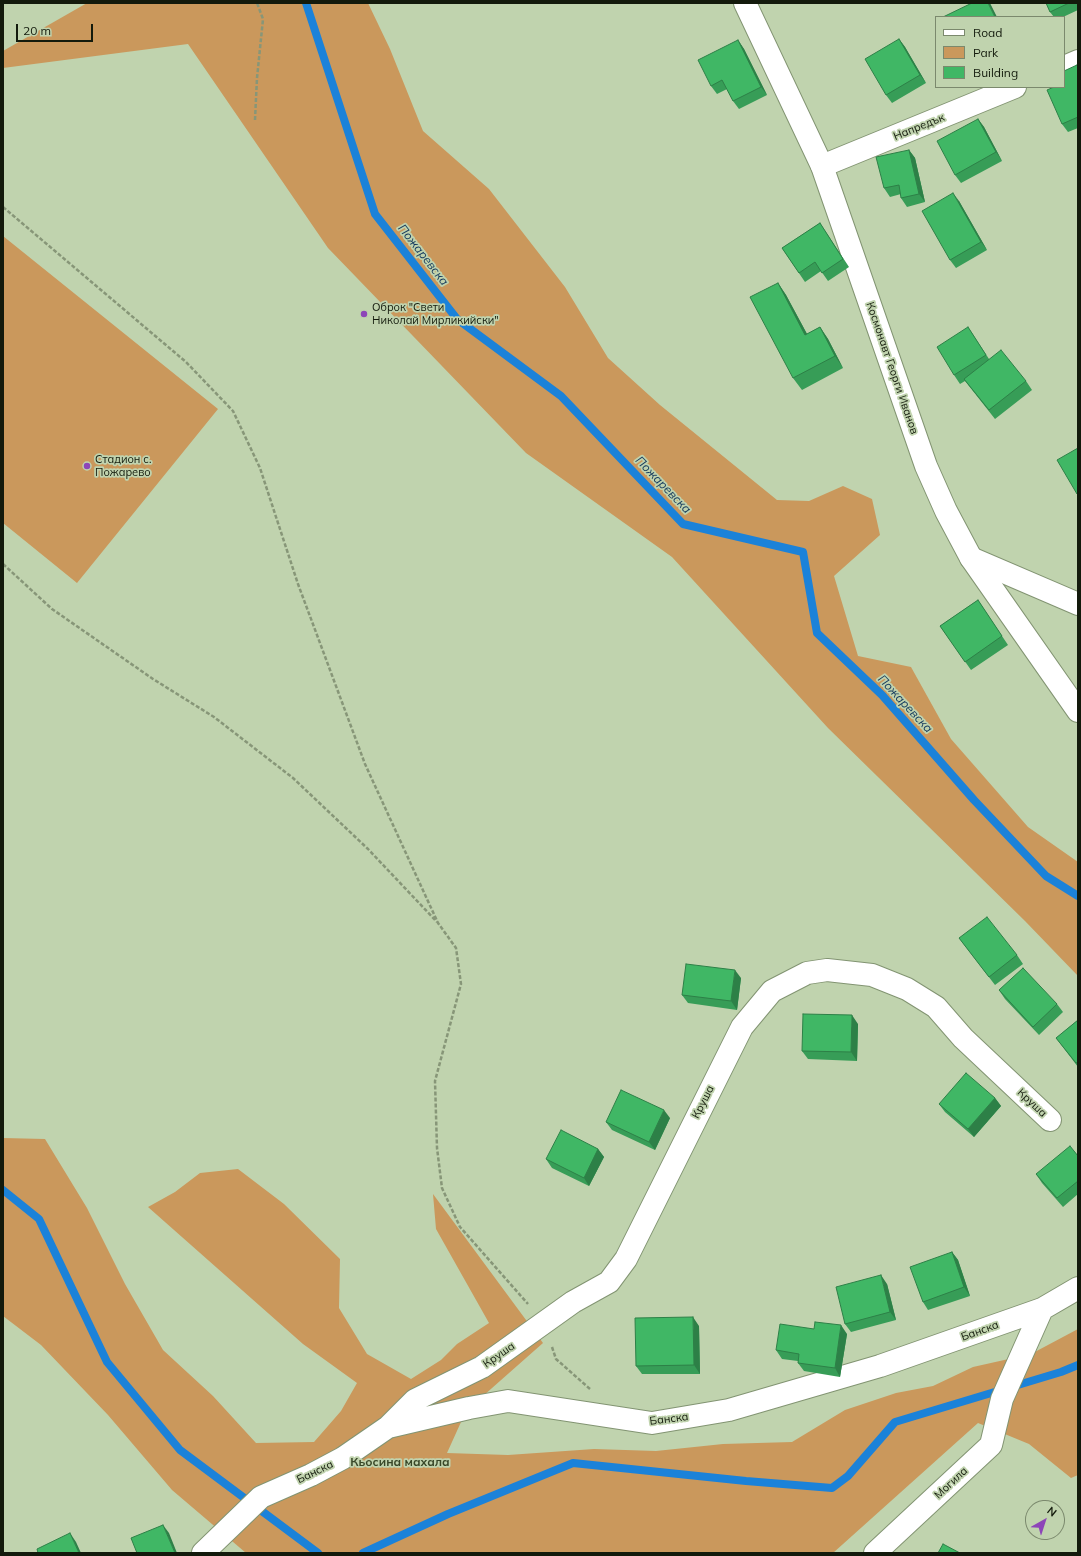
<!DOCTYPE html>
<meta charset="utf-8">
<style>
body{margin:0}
#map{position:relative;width:1081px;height:1556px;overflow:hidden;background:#c0d3ae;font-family:Mulish,sans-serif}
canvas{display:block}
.frame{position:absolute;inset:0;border:4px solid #131a0c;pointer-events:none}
.legend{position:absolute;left:935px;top:16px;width:130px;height:72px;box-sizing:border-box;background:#c0d3ae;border:1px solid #7b896d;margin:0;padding:5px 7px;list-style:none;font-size:12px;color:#131a0c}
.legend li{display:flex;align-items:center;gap:8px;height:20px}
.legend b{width:20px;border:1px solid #7b896d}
.north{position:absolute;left:1025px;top:1500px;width:40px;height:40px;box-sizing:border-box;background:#c0d3ae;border:1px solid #7b896d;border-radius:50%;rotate:39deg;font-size:11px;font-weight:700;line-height:16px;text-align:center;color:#131a0c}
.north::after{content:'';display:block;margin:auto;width:14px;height:18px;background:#8d45b8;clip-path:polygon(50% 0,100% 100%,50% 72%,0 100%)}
.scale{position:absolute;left:16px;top:24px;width:77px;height:18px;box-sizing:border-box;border:2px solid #131a0c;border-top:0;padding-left:5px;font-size:12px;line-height:14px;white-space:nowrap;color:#131a0c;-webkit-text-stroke:3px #c0d3ae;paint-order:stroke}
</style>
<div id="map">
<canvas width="1081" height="1556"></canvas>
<div class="frame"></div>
<ul class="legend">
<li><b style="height:5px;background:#fff"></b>Road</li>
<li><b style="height:11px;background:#ca985c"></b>Park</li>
<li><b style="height:11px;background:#40b765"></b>Building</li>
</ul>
<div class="north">N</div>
<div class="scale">20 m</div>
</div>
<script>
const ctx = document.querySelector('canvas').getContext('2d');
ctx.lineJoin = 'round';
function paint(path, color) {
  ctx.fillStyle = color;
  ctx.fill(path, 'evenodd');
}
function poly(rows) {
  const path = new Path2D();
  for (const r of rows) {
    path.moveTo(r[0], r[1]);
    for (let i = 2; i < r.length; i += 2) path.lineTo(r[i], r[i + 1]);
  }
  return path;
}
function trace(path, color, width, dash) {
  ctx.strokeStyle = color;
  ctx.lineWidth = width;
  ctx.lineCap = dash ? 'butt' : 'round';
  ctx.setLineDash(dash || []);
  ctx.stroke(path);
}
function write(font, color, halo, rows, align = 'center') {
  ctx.font = font + ' Mulish,sans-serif';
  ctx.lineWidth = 3.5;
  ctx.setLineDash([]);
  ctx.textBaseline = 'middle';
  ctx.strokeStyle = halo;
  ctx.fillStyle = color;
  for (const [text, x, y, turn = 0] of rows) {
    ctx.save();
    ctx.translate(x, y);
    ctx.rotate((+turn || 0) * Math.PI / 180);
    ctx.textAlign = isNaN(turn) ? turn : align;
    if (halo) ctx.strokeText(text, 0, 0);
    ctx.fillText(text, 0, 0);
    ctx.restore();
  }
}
paint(poly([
 [87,3,368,3,390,49,423,131,489,189,565,287,608,358,660,405,777,500,809,501,843,486,872,499,880,535,834,576,858,656,911,667,951,739,1028,827,1078,862,1078,976,1025,921,828,728,672,557,526,453,328,248,188,44,3,68,3,51],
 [3,236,218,409,77,583,3,523],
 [3,1138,45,1139,87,1208,125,1284,163,1350,213,1396,256,1443,314,1442,341,1411,357,1383,303,1344,148,1207,175,1192,200,1173,238,1169,284,1204,340,1259,339,1308,367,1354,411,1379,441,1360,457,1344,489,1323,436,1229,433,1194,543,1343,466,1411,447,1453,508,1455,594,1449,656,1451,723,1444,792,1442,845,1410,896,1393,933,1386,973,1367,1031,1354,1078,1329,1078,1475,1071,1478,1029,1444,978,1423,833,1553,246,1553,172,1490,108,1415,41,1345,3,1316]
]), '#ca985c');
trace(poly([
 [306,3,375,214,457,319,561,396,683,524,803,552,817,633,882,695,974,800,1046,876,1078,896],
 [3,1190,39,1219,107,1362,180,1450,318,1553],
 [363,1553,448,1514,573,1463,746,1481,832,1488,848,1476,895,1422,1061,1372,1078,1365]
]), '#1b82d9', 8);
const minor = poly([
 [1064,67,1078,61],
 [822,166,1015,87],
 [971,558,1078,604],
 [388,1427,415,1400,482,1367,573,1302,609,1282,626,1259,742,1027,772,991,807,973,827,970,872,975,907,989,936,1007,963,1038,1050,1120],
 [203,1553,261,1497,311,1475,343,1458,388,1427,469,1408,508,1401,652,1423,729,1410,880,1366,1042,1309,1078,1288],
 [875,1553,991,1445,1002,1399,1042,1309]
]);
const tertiary = poly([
 [745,3,822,166,926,466,946,511,971,558,1078,711]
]);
trace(minor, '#829472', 24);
trace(tertiary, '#829472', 24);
trace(poly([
 [255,120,257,78,263,19,257,3],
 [3,207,186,362,233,411,260,468,298,584,365,764,438,923,456,948,461,984,435,1081,437,1148,442,1188,460,1227,528,1304],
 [3,564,52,609,153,679,214,717,293,778,368,849,437,922],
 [552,1347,556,1359,590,1389]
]), '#879678', 2.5, [4, 2]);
trace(minor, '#fff', 22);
trace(tertiary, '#fff', 22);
paint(poly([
 [1046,3,1078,3,1078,10,1063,17,1054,17,1050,12],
 [899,39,905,47,926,83,892,103,886,95],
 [738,40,744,49,767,95,739,109,733,101,727,89,717,94,711,86],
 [1078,67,1078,128,1068,132,1062,124,1064,87],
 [978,119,984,127,1002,161,961,183,955,175],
 [909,150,915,158,925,202,907,207,901,198,901,194,890,197,884,188],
 [959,201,987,250,956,268,950,260],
 [820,223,849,267,828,281,821,271,805,282,782,248],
 [778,283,786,295,807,334,820,327,828,339,843,368,802,390,793,378],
 [968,327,989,359,1026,381,1032,390,995,419,965,381,960,384,954,375],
 [978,600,1008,645,971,670,940,626],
 [959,938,1017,955,1023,964,995,985],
 [741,978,737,1010,688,1003,682,995],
 [999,990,1057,1004,1063,1012,1039,1035,1005,999],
 [1078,1020,1078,1067,1056,1038],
 [858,1024,857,1061,808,1059,802,1051],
 [995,1098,1001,1106,974,1137,945,1112,939,1104],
 [670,1118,655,1150,612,1130,606,1122],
 [598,1149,604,1157,589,1186,552,1168,546,1159],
 [1078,1156,1078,1194,1063,1207,1042,1183,1036,1174],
 [952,1252,958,1260,970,1296,928,1310,923,1302],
 [887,1284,896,1320,851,1332,845,1324],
 [699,1326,700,1374,642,1374,636,1366],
 [814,1329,847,1334,840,1377,804,1371,798,1363,798,1361,782,1359,776,1350]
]), '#379d57');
paint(poly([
 [988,3,990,3,997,17,995,17],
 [899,39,905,47,926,83,920,75],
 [738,40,744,49,767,95,761,87],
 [978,119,984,127,1002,161,996,152],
 [909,150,915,158,925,202,919,194],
 [953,193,959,201,987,250,981,242],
 [778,283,786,295,814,347,805,335],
 [820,327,828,339,843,368,835,356],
 [735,970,741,978,737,1010,731,1001],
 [852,1015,858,1024,857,1061,851,1052],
 [995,1098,1001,1106,974,1137,968,1129],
 [664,1110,670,1118,655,1150,649,1142],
 [598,1149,604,1157,589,1186,584,1178],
 [952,1252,958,1260,970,1296,964,1287],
 [881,1275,887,1284,896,1320,890,1312],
 [693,1317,699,1326,700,1374,694,1365],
 [841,1325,847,1334,840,1377,835,1368],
 [163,1525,169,1533,177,1553,175,1553],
 [70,1533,76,1542,81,1553,79,1553]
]), '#2d8047');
const building = poly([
 [972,3,988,3,995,17,943,17,972,3],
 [1046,3,1069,3,1050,12,1046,3],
 [899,39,920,75,886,95,865,59,899,39],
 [738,40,761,87,733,101,722,80,711,86,698,60,738,40],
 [1077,65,1078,68,1078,117,1062,124,1047,90,1054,87,1064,87,1064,71,1077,65],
 [978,119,996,152,955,175,937,141,978,119],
 [909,150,919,194,901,198,899,185,884,188,876,157,909,150],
 [953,193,981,242,950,260,922,211,953,193],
 [820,223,843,259,822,273,815,262,799,273,782,248,820,223],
 [778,283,805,335,820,327,835,356,793,378,750,297,778,283],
 [968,327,986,355,954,375,937,347,968,327],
 [1001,350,1026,381,989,410,964,379,1001,350],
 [1078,448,1078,493,1077,494,1057,460,1078,448],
 [978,600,1002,636,965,662,940,626,978,600],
 [987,917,1017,955,989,977,959,938,987,917],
 [686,964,735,970,731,1001,682,995,686,964],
 [1023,968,1057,1004,1033,1027,999,990,1023,968],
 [803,1014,852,1015,851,1052,802,1051,803,1014],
 [1078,1020,1078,1062,1076,1063,1056,1038,1078,1020],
 [966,1073,995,1098,968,1129,939,1104,966,1073],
 [621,1090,664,1110,649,1142,606,1122,621,1090],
 [561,1130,598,1149,584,1178,546,1159,561,1130],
 [1070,1146,1078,1156,1078,1181,1057,1198,1036,1174,1070,1146],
 [952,1252,964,1287,923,1302,910,1267,952,1252],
 [881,1275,890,1312,845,1324,836,1287,881,1275],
 [693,1317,694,1365,636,1366,635,1318,693,1317],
 [815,1322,841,1325,835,1368,798,1363,799,1354,776,1350,780,1324,814,1329,815,1322],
 [163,1525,175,1553,137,1553,131,1538,163,1525],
 [70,1533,79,1553,38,1553,37,1549,70,1533],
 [943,1544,960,1553,938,1553,943,1544]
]);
paint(building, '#40b765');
trace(building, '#2d8047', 1);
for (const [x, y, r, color] of [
 [364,314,4,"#8d45b8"],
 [87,466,4,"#8d45b8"]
]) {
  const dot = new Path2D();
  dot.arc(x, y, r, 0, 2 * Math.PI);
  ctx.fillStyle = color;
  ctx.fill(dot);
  trace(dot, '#c0d3ae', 1.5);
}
write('11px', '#131a0c', '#c0d3ae', [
 ["Напредък",919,127,-22],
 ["Космонавт Георги Иванов",892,368,71],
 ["Круша",703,1102,-63],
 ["Круша",1032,1103,43],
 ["Банска",980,1331,-20],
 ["Круша",499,1355,-35],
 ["Банска",669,1419,-7],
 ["Банска",315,1472,-26],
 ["Могила",951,1483,-43]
]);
write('11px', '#131a0c', '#c0d3ae', [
 ["Оброк \"Свети",372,308],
 ["Николай Мирликийски\"",372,321],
 ["Стадион с.",95,460],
 ["Пожарево",95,473]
], 'left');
write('italic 12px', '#14395d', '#c0d3ae', [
 ["Пожаревска",423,255,52],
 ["Пожаревска",663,485,46],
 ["Пожаревска",905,704,47]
]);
write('bold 12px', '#384728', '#c0d3ae', [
 ["Кьосина махала",400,1462]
]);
</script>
